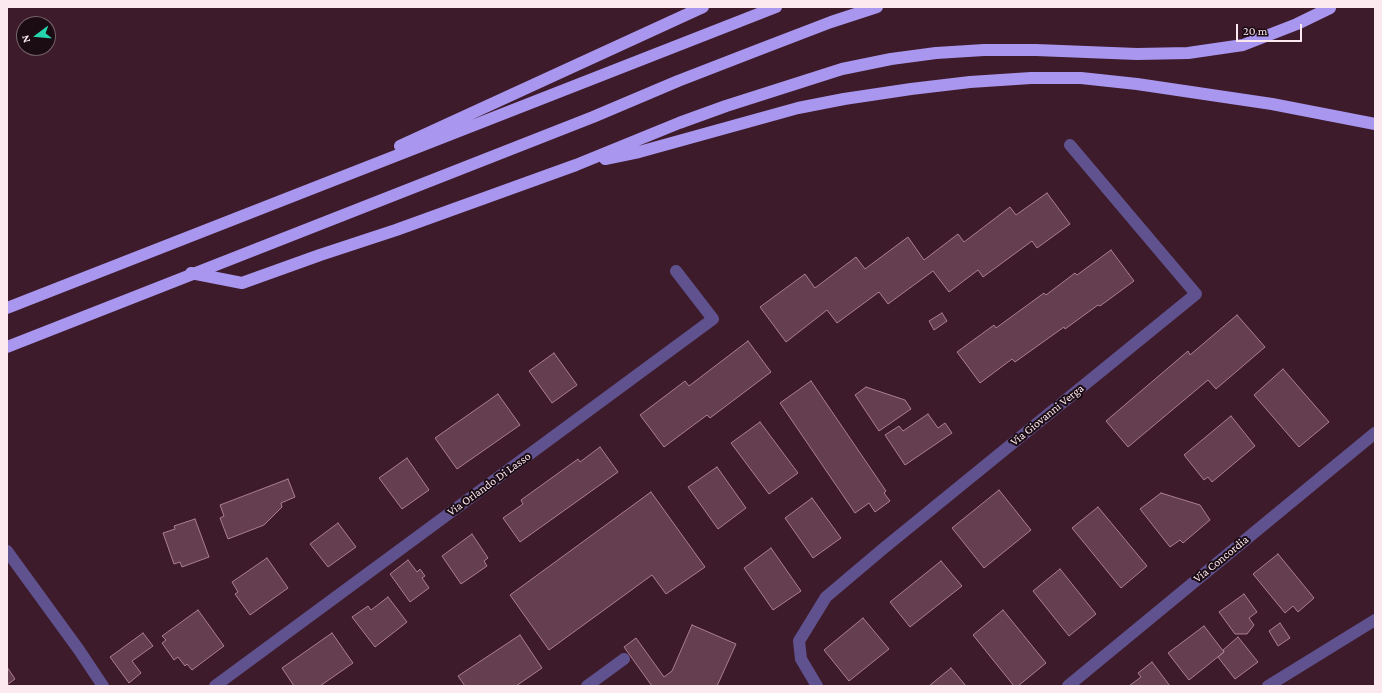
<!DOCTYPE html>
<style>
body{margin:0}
#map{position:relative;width:1382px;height:693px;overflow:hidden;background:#3e1b2b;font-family:"Crimson Pro",serif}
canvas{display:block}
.frame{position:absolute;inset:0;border:8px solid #fce8ef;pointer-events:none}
.north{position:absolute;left:16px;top:16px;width:40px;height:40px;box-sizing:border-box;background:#1b0b12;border:1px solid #75636a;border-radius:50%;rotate:254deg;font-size:11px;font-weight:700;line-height:16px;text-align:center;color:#fce8ef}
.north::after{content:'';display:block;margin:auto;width:14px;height:18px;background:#25d5ae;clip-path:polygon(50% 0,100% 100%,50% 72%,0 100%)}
.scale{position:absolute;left:1236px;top:24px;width:66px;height:18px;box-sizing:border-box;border:2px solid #fce8ef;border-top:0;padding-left:5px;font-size:12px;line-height:14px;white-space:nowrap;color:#fce8ef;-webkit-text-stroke:3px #1b0b12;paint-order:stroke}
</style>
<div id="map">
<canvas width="1382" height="693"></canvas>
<div class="frame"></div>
<div class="north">N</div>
<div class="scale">20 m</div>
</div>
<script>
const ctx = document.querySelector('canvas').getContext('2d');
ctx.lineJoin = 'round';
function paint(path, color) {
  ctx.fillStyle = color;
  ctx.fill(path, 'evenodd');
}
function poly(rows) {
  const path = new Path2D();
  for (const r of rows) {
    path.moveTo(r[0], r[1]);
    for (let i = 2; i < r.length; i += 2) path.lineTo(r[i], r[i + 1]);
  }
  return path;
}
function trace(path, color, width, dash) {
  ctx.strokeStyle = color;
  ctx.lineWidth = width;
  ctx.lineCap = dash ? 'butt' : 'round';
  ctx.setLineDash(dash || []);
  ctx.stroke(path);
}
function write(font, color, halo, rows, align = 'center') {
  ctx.font = font + ' "Crimson Pro",serif';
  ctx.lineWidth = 4;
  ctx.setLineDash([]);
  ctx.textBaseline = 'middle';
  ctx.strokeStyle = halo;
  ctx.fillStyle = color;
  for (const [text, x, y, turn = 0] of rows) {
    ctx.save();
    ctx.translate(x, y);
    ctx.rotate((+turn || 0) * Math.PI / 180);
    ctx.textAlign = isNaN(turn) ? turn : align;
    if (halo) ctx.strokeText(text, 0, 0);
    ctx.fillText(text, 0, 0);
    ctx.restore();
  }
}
const building = poly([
 [1047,193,1070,224,1037,248,1032,241,983,277,978,270,949,292,933,271,888,304,879,292,837,323,827,310,786,342,760,307,805,274,815,288,856,257,865,269,908,237,924,260,958,234,964,242,1010,207,1016,215,1047,193],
 [1111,250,1134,281,1100,306,1098,305,1065,329,1064,327,1015,362,1012,359,980,383,957,352,994,325,996,328,1044,293,1046,295,1075,273,1077,275,1111,250],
 [942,313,947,321,934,330,929,321,942,313],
 [1237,315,1265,347,1216,389,1208,380,1128,447,1106,421,1188,351,1190,355,1237,315],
 [748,341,771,372,710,418,707,415,664,447,640,415,685,381,689,386,748,341],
 [554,353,577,385,552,403,529,371,554,353],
 [1283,369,1329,422,1299,447,1254,395,1283,369],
 [811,381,886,491,884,493,890,501,875,512,869,503,855,513,780,403,811,381],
 [866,387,905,400,911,409,879,431,855,395,866,387],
 [498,394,520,425,457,469,435,438,498,394],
 [928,414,938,428,945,423,952,433,905,465,885,435,899,426,903,431,928,414],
 [1231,416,1255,446,1212,482,1208,477,1204,480,1184,455,1231,416],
 [760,422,798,473,769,494,731,443,760,422],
 [600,447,618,472,520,542,503,518,523,504,521,500,578,459,580,462,600,447],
 [407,458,429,490,402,509,379,478,407,458],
 [717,467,746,508,718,529,688,487,717,467],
 [288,479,295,497,281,503,282,507,264,525,228,539,220,518,224,516,220,505,288,479],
 [999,490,1031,530,984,568,952,528,999,490],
 [651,492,705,567,666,594,652,575,549,650,510,595,651,492],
 [1161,493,1200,505,1210,520,1183,543,1180,540,1170,547,1140,509,1161,493],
 [812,498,841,538,813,558,785,518,812,498],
 [1098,507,1147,566,1121,588,1072,528,1098,507],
 [195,519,209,557,182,567,180,562,174,564,163,533,175,529,174,526,195,519],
 [338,523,356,547,328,567,310,544,338,523],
 [472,534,488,558,484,561,487,566,461,584,442,556,472,534],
 [771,548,801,591,773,610,744,568,771,548],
 [1278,554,1314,598,1298,612,1293,606,1285,613,1253,574,1278,554],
 [267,558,288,588,250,615,235,594,238,592,232,582,267,558],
 [408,560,417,572,420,569,425,576,422,578,429,588,410,602,390,574,408,560],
 [941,561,962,586,910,627,890,602,941,561],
 [1060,569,1096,614,1069,636,1033,591,1060,569],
 [1244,594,1257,612,1249,618,1254,625,1247,634,1235,634,1219,612,1244,594],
 [388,597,407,622,375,647,352,617,368,606,371,610,388,597],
 [198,610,224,646,192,670,187,664,185,666,178,657,174,660,162,643,166,640,162,636,198,610],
 [1003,610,1046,663,1018,686,1014,686,973,635,1003,610],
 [863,618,889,649,849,681,824,650,863,618],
 [1280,623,1290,638,1278,646,1269,631,1280,623],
 [692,625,736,644,717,686,652,686,624,647,636,638,664,677,672,671,692,625],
 [1204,626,1224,652,1189,680,1168,653,1204,626],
 [143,633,153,646,132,661,141,673,129,683,110,657,143,633],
 [332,633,353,663,320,686,294,686,282,668,332,633],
 [520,635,542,668,516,686,465,686,458,676,520,635],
 [1238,637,1258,662,1235,679,1218,657,1224,652,1223,650,1238,637],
 [1152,662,1170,686,1129,686,1141,677,1138,673,1152,662],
 [7,667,15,679,7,685,7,667],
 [951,668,966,686,929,686,951,668]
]);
paint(building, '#653e4f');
trace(building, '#ac7f91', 1);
trace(poly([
 [7,551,79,650,103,686],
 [215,686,713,319,676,271],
 [587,686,624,659],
 [817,686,801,659,799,641,826,597,884,548,1196,294,1070,145],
 [1068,686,1375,433],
 [1268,686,1375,620]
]), '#60528e', 12);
trace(poly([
 [400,146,703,7],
 [605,159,639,152,798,108,844,99,911,89,970,82,1031,78,1081,78,1137,84,1272,104,1375,124],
 [191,273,242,283,320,255,396,230,576,165,679,123,726,106,842,69,891,59,936,53,984,50,1036,50,1137,54,1188,53,1243,45,1297,24,1330,8],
 [7,308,776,7],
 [7,347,593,117,678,81,758,50,831,22,877,7]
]), '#a996ef', 12);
write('12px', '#fce8ef', '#1b0b12', [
 ["Via Giovanni Verga",1047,415,-39],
 ["Via Orlando Di Lasso",489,484,-36],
 ["Via Concordia",1221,559,-39]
]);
</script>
